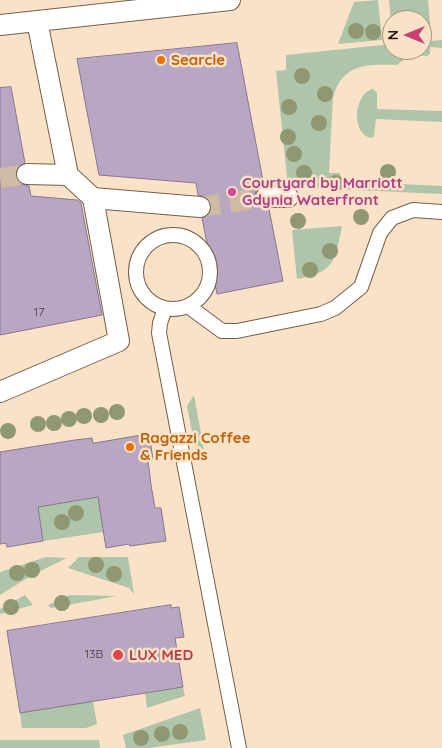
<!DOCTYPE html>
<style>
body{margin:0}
#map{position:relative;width:442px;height:748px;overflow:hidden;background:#fae2c8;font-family:Quicksand,sans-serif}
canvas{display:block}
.north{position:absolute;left:382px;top:10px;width:50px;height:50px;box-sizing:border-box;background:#fae2c8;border:1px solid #a3927e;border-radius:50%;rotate:270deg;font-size:14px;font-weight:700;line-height:20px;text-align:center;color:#21190f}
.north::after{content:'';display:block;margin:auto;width:18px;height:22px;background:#ca3e72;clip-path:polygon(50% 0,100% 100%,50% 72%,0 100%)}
</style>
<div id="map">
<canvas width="442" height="748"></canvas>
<div class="north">N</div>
</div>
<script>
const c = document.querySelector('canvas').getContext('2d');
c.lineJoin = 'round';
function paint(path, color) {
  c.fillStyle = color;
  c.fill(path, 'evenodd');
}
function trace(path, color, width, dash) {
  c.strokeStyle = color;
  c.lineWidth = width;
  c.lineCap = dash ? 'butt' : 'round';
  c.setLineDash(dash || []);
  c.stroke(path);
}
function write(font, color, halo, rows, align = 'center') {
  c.font = font + ' Quicksand,sans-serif';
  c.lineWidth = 5;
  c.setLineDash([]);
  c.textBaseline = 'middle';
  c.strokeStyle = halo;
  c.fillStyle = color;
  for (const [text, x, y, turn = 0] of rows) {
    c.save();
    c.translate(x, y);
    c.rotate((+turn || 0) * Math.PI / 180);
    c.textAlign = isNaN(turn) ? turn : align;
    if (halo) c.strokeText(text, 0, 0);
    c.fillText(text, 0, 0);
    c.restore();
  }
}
paint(new Path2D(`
 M378,0L382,40L338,44L354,2Z
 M389,0H428L431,34L422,35V20H392V35Z
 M442,40V48L430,47V54L427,56L410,55L397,65C367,64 343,63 333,97L329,173H340V181L442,186V194L288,187L276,71L286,70V55L392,44V50H422V42Z
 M373,89L377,93V109L442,111V122L376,119L374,136L372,138C352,137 352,94 373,89Z
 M342,226C335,261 335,272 297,279L292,230Z
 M194,395L204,450L194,442L187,406Z
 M105,496L104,532L43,541L39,514L31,508Z
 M46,557L67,558L34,574L0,595V572Z
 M79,557H128L134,594L129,588L68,568Z
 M25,595L33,605L0,614V609Z
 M70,595L117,596L51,608L48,605Z
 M183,687L185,696L147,708L145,693Z
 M93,701L97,724L86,728H22L20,713Z
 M200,708L206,740L149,748H126L123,735Z
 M0,740H99L100,748H0Z`), '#afc5a9');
const building = new Path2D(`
 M237,43L264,186L256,191L254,197L256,202L260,207L269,209L283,281L217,294L202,218L210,213L212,208L210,202L206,197L198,195L196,183L99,175L77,59Z
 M11,87L25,163L17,168L15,174L16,179L21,184L29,186L31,196L77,200L81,203L102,315L0,335V88Z
 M149,434L153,459L148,460L151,485L155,508H161L166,541L130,546L129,544L106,548L98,497L38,507L43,541L7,547L6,543L0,544V452L75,440L92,438L93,443Z
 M171,605V608L179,607L184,637L175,638L183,687L20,713L7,631Z`);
paint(building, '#b8a6c2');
trace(building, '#877690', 1);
trace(new Path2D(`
 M0,178L27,174
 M200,207L266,197`), '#cfbaa3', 20, [20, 10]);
const service = new Path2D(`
 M136 272a37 37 0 1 1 74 0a37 37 0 1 1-74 0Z
 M188,306L222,331H237L321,314L335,308L361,287L380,233L392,218L413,210L442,212
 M165,309L160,323L159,333L239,748`);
const pedestrian = new Path2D(`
 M0,25L230,0
 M27,174L68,175
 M266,197H288
 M93,198L200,207
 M0,392L119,341L93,198L68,175L37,21`);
trace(service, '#756049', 16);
trace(pedestrian, '#756049', 22);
trace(service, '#fff', 14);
trace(pedestrian, '#fff', 20);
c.fillStyle = '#8f9873';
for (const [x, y] of [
 [356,31],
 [373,32],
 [302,76],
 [325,94],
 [289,107],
 [319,123],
 [288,137],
 [294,154],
 [388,172],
 [304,173],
 [336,183],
 [361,217],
 [298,221],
 [330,251],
 [310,270],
 [117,412],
 [101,415],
 [84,416],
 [69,419],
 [54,423],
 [38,424],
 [8,431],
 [76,513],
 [62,522],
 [96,565],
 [32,570],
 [17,573],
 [114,574],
 [62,603],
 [11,607],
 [180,732],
 [162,734],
 [141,738]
]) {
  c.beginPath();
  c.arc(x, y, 8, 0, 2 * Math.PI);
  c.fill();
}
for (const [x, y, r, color] of [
 [161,60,5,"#e8710a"],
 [232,192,5,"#d1479c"],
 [130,447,5,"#e8710a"],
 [118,655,6,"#e0444e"]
]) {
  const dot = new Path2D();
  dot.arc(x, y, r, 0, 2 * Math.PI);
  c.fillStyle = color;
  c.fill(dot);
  trace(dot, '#fae2c8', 2);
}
write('12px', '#473c3c', null, [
 ["17",39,312],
 ["13B",94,654]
]);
write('bold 15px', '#c56008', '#fae2c8', [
 ["Searcle",171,60],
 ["Ragazzi Coffee",140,438],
 ["& Friends",140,455]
], 'left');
write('bold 15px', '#b23c85', '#fae2c8', [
 ["Courtyard by Marriott",242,183],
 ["Gdynia Waterfront",242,200]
], 'left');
write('bold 15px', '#be3a42', '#fae2c8', [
 ["LUX MED",129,655]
], 'left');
</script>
